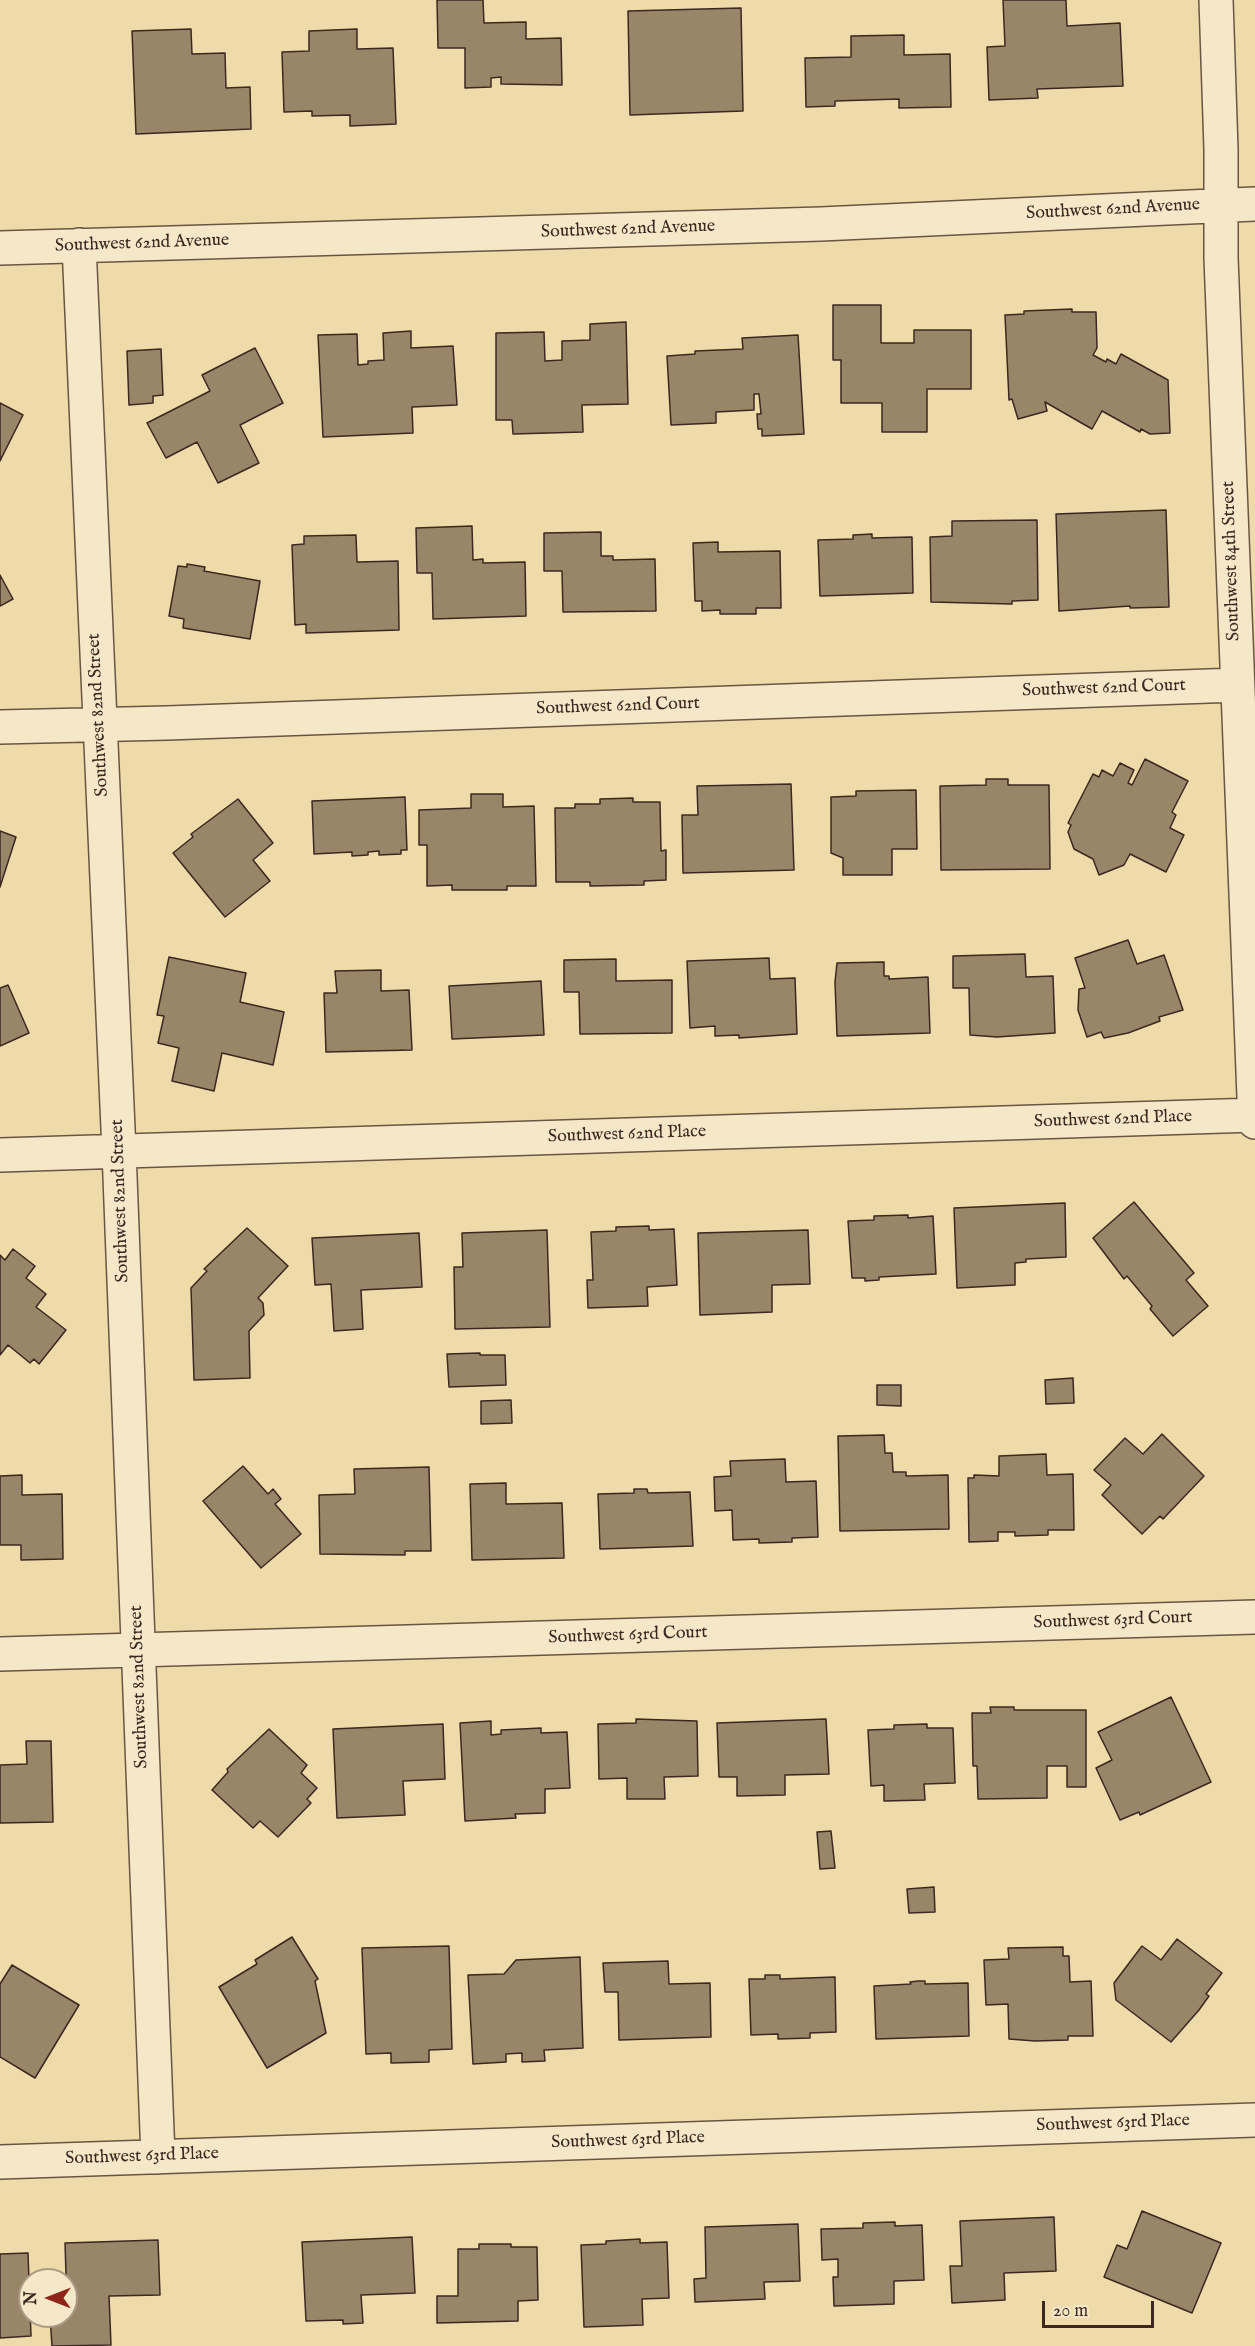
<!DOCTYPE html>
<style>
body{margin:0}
#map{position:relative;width:1255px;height:2346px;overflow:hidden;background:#efdbaa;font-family:"IM FELL English",serif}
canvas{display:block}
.north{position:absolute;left:18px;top:2268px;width:60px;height:60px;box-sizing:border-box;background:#f5e8c8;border:2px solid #ab9b85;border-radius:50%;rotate:270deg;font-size:16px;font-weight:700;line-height:24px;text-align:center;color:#3c2821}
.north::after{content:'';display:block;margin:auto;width:21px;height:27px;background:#8f2418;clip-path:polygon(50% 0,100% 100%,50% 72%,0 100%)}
.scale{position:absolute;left:1042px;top:2301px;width:112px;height:27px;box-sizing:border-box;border:3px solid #3c2821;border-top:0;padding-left:8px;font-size:18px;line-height:21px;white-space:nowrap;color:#3c2821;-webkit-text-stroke:4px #f5e8c8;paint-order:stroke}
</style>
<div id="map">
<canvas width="1255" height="2346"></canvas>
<div class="north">N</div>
<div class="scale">20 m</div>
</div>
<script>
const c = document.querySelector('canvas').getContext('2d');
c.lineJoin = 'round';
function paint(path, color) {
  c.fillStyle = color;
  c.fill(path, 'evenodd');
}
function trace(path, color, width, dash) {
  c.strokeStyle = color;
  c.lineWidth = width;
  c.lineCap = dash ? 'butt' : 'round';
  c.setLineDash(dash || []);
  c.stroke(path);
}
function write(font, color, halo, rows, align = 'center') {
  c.font = font + ' "IM FELL English",serif';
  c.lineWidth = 5;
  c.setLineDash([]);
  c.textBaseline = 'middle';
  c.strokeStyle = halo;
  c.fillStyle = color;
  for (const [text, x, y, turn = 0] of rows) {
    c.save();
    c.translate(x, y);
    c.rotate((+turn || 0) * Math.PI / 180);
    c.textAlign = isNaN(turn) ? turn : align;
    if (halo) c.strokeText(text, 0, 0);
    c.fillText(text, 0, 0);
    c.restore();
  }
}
const building = new Path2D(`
 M437,0H483L484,23L526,22V39L561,38L562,85L501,84V77L491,78V87L465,88V48H438Z
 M1003,0H1066L1067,26L1120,23L1123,86L1037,89L1038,98L989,100L987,47L1005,46Z
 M741,8L743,111L630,115L628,11Z
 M191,29L192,54L225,53L226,88L250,87L251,129L136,134L132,31Z
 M357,29V49L393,48L396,124L350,126V115L312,116V111L284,112L282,52L309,51V31Z
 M904,35V55L950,54L951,107L899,108V99L835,101V106L806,107L805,58L851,57V36Z
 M833,305H881V343H914V330H971V389H927V432H882V403H841V360H833Z
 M1072,309V312H1096L1097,348L1093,355L1106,362L1107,359L1116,364L1121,354L1168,380L1170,433L1150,434L1141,429L1140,432L1102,411L1092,429L1045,402L1047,411L1018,419L1012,399L1009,400L1005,315L1024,314V311Z
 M626,322L628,404L582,405L583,432L513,434L512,420H496V333L544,332L545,361L562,360V341L590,340V324Z
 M411,331V348L453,346L457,405L412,407L413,433L323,437L318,335L357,334L358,365L368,364V361L384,360L383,333Z
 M798,335L804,434L762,436V429H758L757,414H761L759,394H754V410L716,412V423L671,425L667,356L695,354V351L743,349L742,338Z
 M255,348L283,403L240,425L259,463L218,483L197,442L166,458L147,423L210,391L202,375Z
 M161,349L163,395L153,396V403L129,405L127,351Z
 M0,403L23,415L0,461Z
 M1166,510L1169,607L1130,608V606L1059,611L1056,514Z
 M1037,520L1038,600L1012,601V604L931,602L930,537L952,536V521Z
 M472,526L473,560L483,559V563L525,562L526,616L433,619L432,573H417L416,528Z
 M601,532V556H613V560L655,559L656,611L563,612L562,571H544V533Z
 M872,534V538L912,537L913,593L820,596L818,540L853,539V535Z
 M356,535L357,562L398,561L399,630L306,633V624L295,625L292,545L304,544V536Z
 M718,542V552L780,551L781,608H756V614H720V610L702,611V601H695L693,543Z
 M187,564L205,567L204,571L260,581L250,639L183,628L184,619L169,616L178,566L187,567Z
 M0,575L13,599L0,606Z
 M1145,759L1188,781L1172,812L1176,815L1170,828L1184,835L1166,872L1130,854L1124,865L1099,875L1093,859L1074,849L1068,832L1071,825L1068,823L1093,774L1099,777L1102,770L1113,776L1120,763L1134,770L1128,783L1132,785Z
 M986,779H1008V785H1049L1050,869L941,870L940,786L986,785Z
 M791,784L794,870L683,873L682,815H698L697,786Z
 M916,790L917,849H892V875H843V858L831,853V797L856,796V791Z
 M471,794H503V807L534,806L536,886H507V890H452V885L427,886V845H419V810L471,808Z
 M405,797L407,850H401V854L379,855V851L368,852V855L352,856V852L314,854L312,801Z
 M633,798V802H660L661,851L666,850V880L644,881V885L590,886V882H556L555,808H575V804H600V799Z
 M238,799L273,843L253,860L270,881L225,917L173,853L193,837L191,834Z
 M0,831L16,837L0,887Z
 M1128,940L1137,964L1164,955L1183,1010L1159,1017L1160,1021L1128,1033L1104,1038L1101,1032L1087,1037L1078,1010L1079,989L1085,988L1075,958Z
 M1025,954L1026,977L1053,976L1055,1033L997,1037L970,1035L969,988H953V956Z
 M169,957L246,973L240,1002L284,1012L273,1065L222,1053L214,1091L172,1081L179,1048L158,1043L164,1016L157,1015Z
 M769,958L770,979L795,978L797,1034L739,1038V1035L715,1036V1026L690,1028L687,961Z
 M616,959V981L672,980V1033L580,1034L579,992H564V960Z
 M884,962V976H889V979L928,977L930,1033L837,1036L835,982L837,963Z
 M381,970V991L409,990L412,1050L326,1052L324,993H337L335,971Z
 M541,981L544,1035L452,1039L449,986Z
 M8,985L29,1033L0,1046V988Z
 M1134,1202L1194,1273L1186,1280L1208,1306L1173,1336L1150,1309L1152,1306L1127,1276L1124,1279L1093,1238Z
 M1065,1203L1066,1257L1026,1259V1262L1015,1263V1285L957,1288L954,1208Z
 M908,1215V1218L933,1216L936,1274L879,1277V1280L865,1281V1278H852L848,1221L874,1220V1216Z
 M649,1226V1230L674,1229L677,1285L647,1287L648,1306L588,1308L587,1280H593L591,1232L616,1231V1227Z
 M247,1228L288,1266L258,1298L263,1303L264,1315L249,1331L250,1378L194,1380L191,1288L207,1271L204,1269Z
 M547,1230L550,1327L455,1329L454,1267H463L462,1233Z
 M808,1230L810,1284L772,1285V1312L700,1315L698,1233Z
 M419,1233L422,1287L361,1290L363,1329L334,1331L331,1284L315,1285L312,1238Z
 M13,1249L35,1266L26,1278L46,1294L36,1307L66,1330L39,1364L34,1359L30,1363L8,1345L0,1355V1255L5,1260Z
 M480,1353V1355H505L506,1385L449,1387L447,1354Z
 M1073,1378L1074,1403L1046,1404L1045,1380Z
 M877,1385H901V1406L877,1405Z
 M511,1400L512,1423L481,1424V1401Z
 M1162,1434L1204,1476L1163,1519L1160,1516L1142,1534L1102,1495L1111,1485L1094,1470L1125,1438L1143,1454Z
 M884,1435L885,1453H892L893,1472H906V1476L948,1475L949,1529L840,1531L838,1436Z
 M1046,1454L1047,1475L1073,1474L1074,1530H1048V1535L1015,1536V1532H998V1541L969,1542L968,1478H974V1475L999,1476V1456Z
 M785,1459L786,1482L816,1481L818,1537L792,1538V1542L759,1543V1539L733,1540L732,1510L715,1511L714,1477L731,1476L730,1461Z
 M243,1466L268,1494L273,1489L281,1499L275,1504L301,1534L261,1568L203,1501Z
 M429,1467L431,1551H405V1555L320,1554L319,1495L355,1494L354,1469Z
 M22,1475V1495L62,1494L63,1559L21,1560V1545H0V1476Z
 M506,1483V1504L562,1503L564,1558L472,1560L470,1484Z
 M634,1489H647L648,1493L690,1492L693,1546L600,1549L598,1494L634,1493Z
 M1171,1697L1211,1782L1140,1815L1139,1812L1120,1820L1096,1768L1112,1760L1098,1732Z
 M990,1707H1014V1710H1086V1787H1067V1766H1047V1798L978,1799L977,1766H973L972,1713H991Z
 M636,1719L697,1721L698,1776L664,1777L665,1799H627V1778L599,1779L598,1724L636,1723Z
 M826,1719L829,1774L785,1775V1795L737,1796V1777H719L717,1723Z
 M491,1721V1735L501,1734V1730L541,1728V1733L567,1732L570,1788L545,1789V1813L515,1814L516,1818L465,1821L460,1723Z
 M443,1724L445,1779L403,1781L405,1815L337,1818L333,1729Z
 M927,1724V1728H953L955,1783L924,1784L925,1800L884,1801V1785L871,1786L868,1730L894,1729V1725Z
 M269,1729L307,1765L301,1773L317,1788L307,1799L311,1803L278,1837L260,1821L253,1828L212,1790L228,1772L227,1769Z
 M26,1741H51L53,1822L0,1823V1765L27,1764Z
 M831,1831L835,1868L820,1869L817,1832Z
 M934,1887L935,1912L909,1913L907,1889Z
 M292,1937L318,1979L315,1981L326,2033L267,2068L219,1987L257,1964L255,1960Z
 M1177,1939L1222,1973L1206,1994L1209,1996L1199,2010L1171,2042L1116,2000L1114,1983L1142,1946L1161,1960Z
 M449,1946L452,2049L429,2050V2062L391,2063V2053L366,2054L362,1948Z
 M1063,1947V1956H1069L1070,1982L1091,1981L1093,2036H1068V2040L1035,2041L1009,2039L1008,2004L986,2005L984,1960L1009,1959L1008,1948Z
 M580,1957L583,2048L544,2050L545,2061L522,2062V2053L506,2054V2062L473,2064L468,1975L504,1974L516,1960Z
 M668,1961L669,1984L710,1983L711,2037L619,2040L618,1992H605L603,1963Z
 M12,1965L79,2005L35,2078L0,2057V1984Z
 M765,1975H780V1979L835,1977L836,2032L810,2033V2038L778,2039V2034L751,2035L749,1979H765Z
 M918,1981H925V1984L968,1983L969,2036L876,2039L874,1986L911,1984L910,1982Z
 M1142,2211L1221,2243L1192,2313L1104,2277L1117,2245L1127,2249Z
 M1054,2217L1056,2271L1004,2273L1005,2300L952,2303L950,2266H962L960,2221Z
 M895,2222V2226L922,2225L924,2280L894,2281V2304L834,2306L833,2277H838V2259L822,2260L821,2229L863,2228V2223Z
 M798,2224L800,2281L764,2282L765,2299L695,2302L694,2279L706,2278L705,2227Z
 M412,2237L415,2293L361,2295L363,2323L343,2324V2320L306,2321L302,2242Z
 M640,2239V2243L667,2242L669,2298L642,2299L643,2325L584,2327L581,2245L606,2244V2241Z
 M158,2240L160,2295L109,2296L111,2345L52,2346L50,2316H66L67,2305L65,2243Z
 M479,2244H511V2247H537L538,2300L518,2301V2321L437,2323V2296H458V2249H479Z
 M28,2253L31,2336L0,2338V2254Z`);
paint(building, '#998568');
trace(building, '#3c2821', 1.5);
const minor = new Path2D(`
 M1216,0L1221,149V258L1255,1122
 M79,245L119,1151L158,2157
 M0,248L821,224L1255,204
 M0,727L167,723L1237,685
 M0,1155L1255,1115
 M0,1654L1255,1617
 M0,2162L1255,2120`);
trace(minor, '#695543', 36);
trace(minor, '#f5e8c8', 33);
write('18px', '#3c2821', '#f5e8c8', [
 ["Southwest 62nd Avenue",1113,210,-3],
 ["Southwest 62nd Avenue",628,230,-2],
 ["Southwest 62nd Avenue",142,244,-2],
 ["Southwest 84th Street",1232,561,-92],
 ["Southwest 62nd Court",1104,689,-2],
 ["Southwest 62nd Court",618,707,-2],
 ["Southwest 82nd Street",99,715,-93],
 ["Southwest 62nd Place",1113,1120,-2],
 ["Southwest 62nd Place",627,1135,-2],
 ["Southwest 82nd Street",121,1201,-92],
 ["Southwest 63rd Court",1113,1621,-2],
 ["Southwest 63rd Court",628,1636,-2],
 ["Southwest 82nd Street",140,1687,-92],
 ["Southwest 63rd Place",1113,2124,-2],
 ["Southwest 63rd Place",628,2141,-2],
 ["Southwest 63rd Place",142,2157,-2]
]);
</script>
